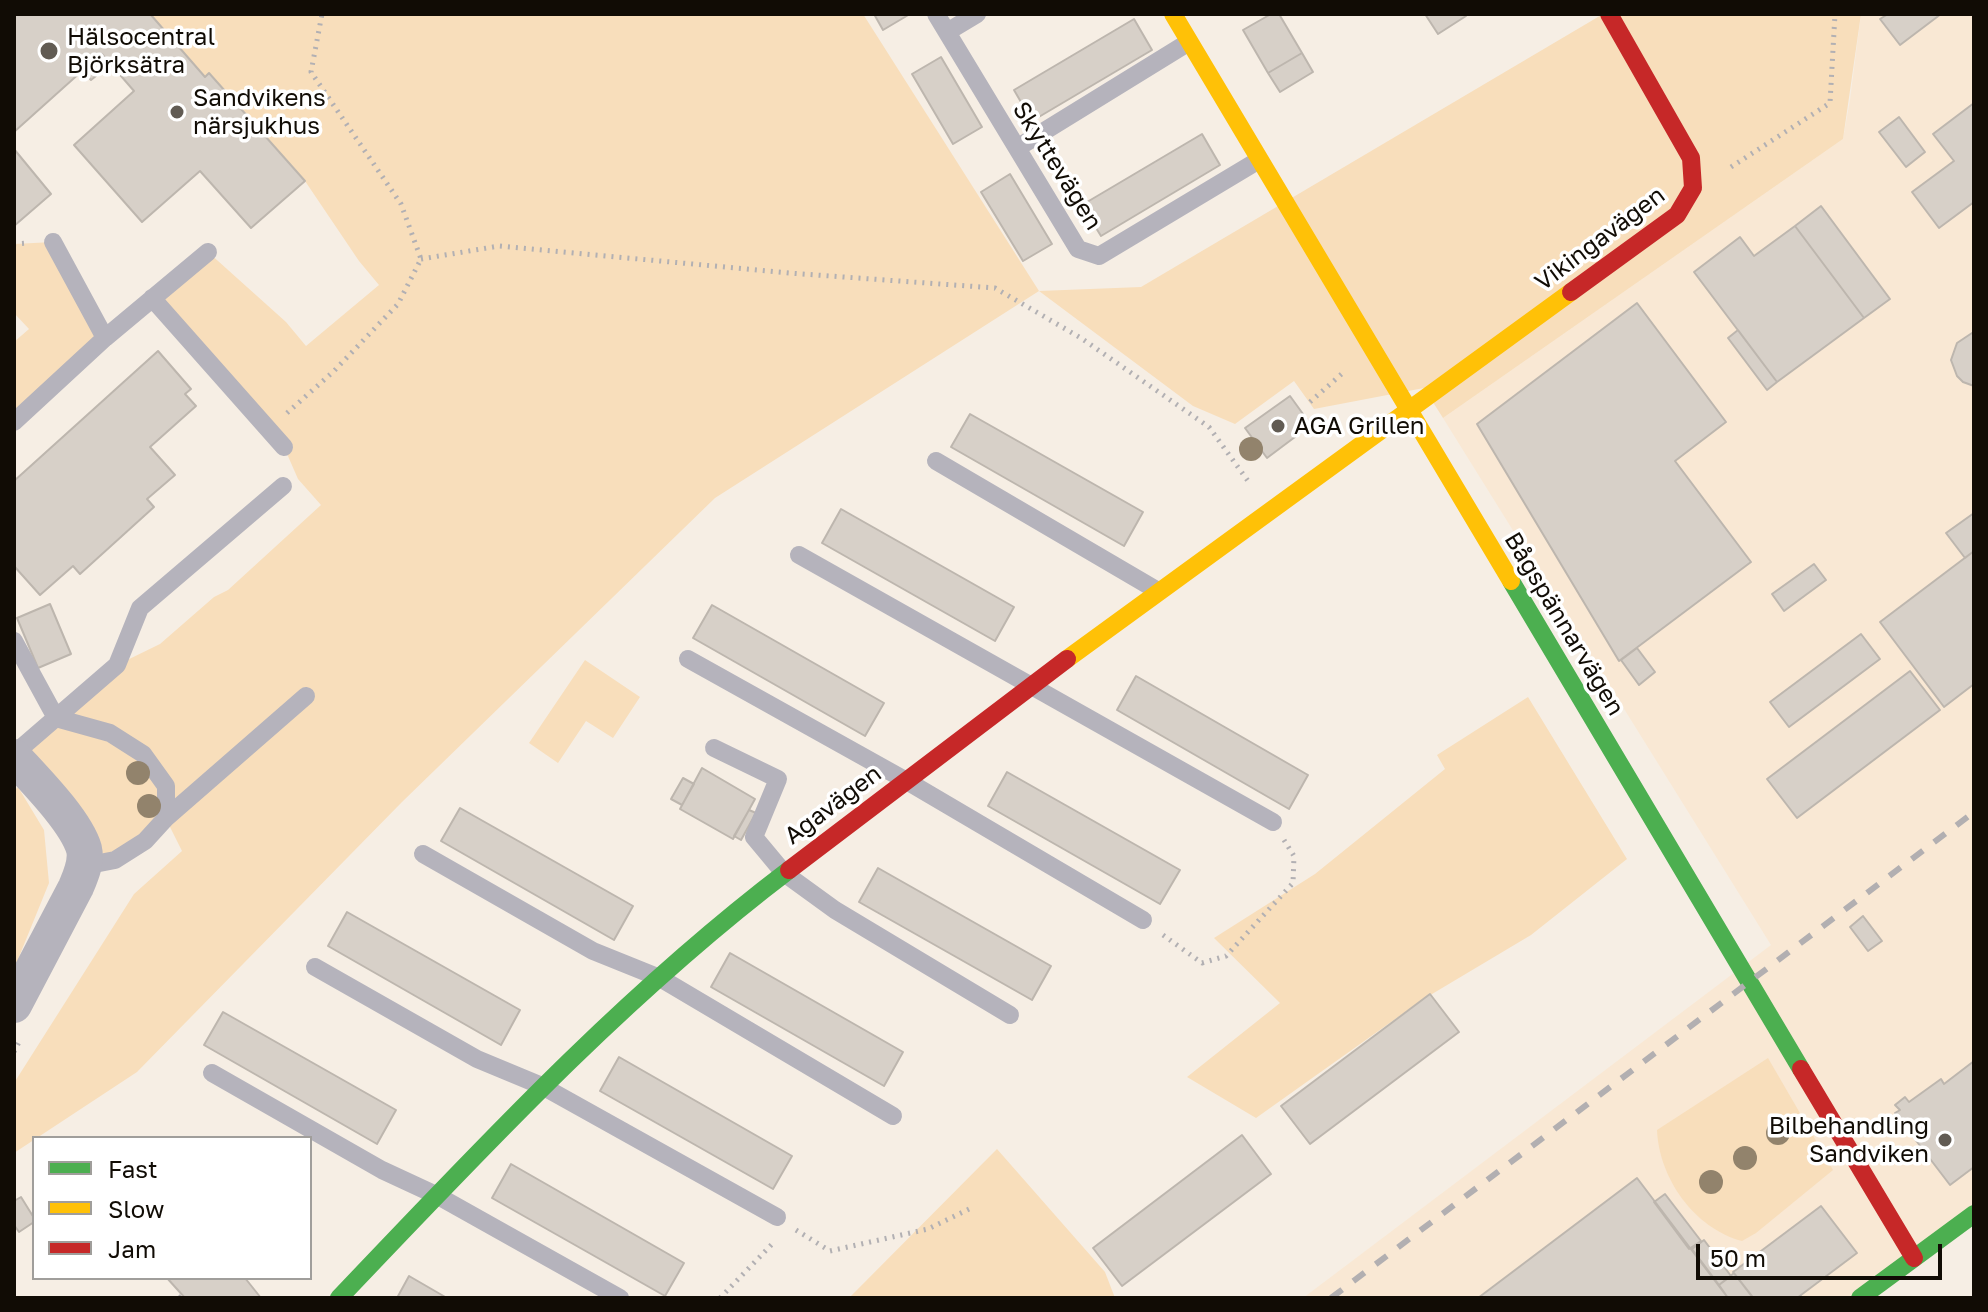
<!DOCTYPE html>
<meta charset="utf-8">
<style>
body{margin:0}
#map{position:relative;width:1988px;height:1312px;overflow:hidden;background:#f6eee4;font-family:"Golos Text",sans-serif}
canvas{display:block}
.frame{position:absolute;inset:0;border:16px solid #110c05;pointer-events:none}
.legend{position:absolute;left:32px;top:1136px;width:280px;height:144px;box-sizing:border-box;background:#fff;border:2px solid #a09e9b;margin:0;padding:10px 14px;list-style:none;font-size:24px;color:#110c05}
.legend li{display:flex;align-items:center;gap:16px;height:40px}
.legend b{width:40px;border:2px solid #a09e9b}
.scale{position:absolute;left:1696px;top:1244px;width:246px;height:36px;box-sizing:border-box;border:4px solid #110c05;border-top:0;padding-left:10px;font-size:24px;line-height:28px;white-space:nowrap;color:#110c05;-webkit-text-stroke:6px #fff;paint-order:stroke}
</style>
<div id="map">
<canvas width="1988" height="1312"></canvas>
<div class="frame"></div>
<ul class="legend">
<li><b style="height:10px;background:#4caf50"></b>Fast</li>
<li><b style="height:10px;background:#ffc107"></b>Slow</li>
<li><b style="height:10px;background:#c62828"></b>Jam</li>
</ul>
<div class="scale">50 m</div>
</div>
<script>
const c = document.querySelector('canvas').getContext('2d');
c.lineJoin = 'round';
function paint(path, color) {
  c.fillStyle = color;
  c.fill(path, 'evenodd');
}
function trace(path, color, width, dash) {
  c.strokeStyle = color;
  c.lineWidth = width;
  c.lineCap = dash ? 'butt' : 'round';
  c.setLineDash(dash || []);
  c.stroke(path);
}
function write(font, color, halo, rows, align = 'center') {
  c.font = font + ' "Golos Text",sans-serif';
  c.lineWidth = 7;
  c.setLineDash([]);
  c.textBaseline = 'middle';
  c.strokeStyle = halo;
  c.fillStyle = color;
  for (const [text, x, y, turn = 0] of rows) {
    c.save();
    c.translate(x, y);
    c.rotate((+turn || 0) * Math.PI / 180);
    c.textAlign = isNaN(turn) ? turn : align;
    if (halo) c.strokeText(text, 0, 0);
    c.fillText(text, 0, 0);
    c.restore();
  }
}
paint(new Path2D(`
 M1861,14H1974V1214L1860,1298H1303L1771,945L1443,418L1843,139L1850,100Z`), '#f9e8d4');
paint(new Path2D(`
 M152,14H863L1039,291L1141,287L1603,14H1861L1843,139L1443,418L1424,388L1314,409L1294,381L1235,424L1193,406L1039,291L715,498L402,802L137,1072L14,1153V1083L134,894L182,851L166,819L145,841L84,866L14,757L117,665L160,644L214,597L228,590L321,505L298,479L284,447L152,298L208,252L286,322L306,346L379,285L359,261L305,181L210,74L205,77L151,15Z
 M53,242L105,338L14,422V342L29,329L14,313V244Z
 M585,660L640,697L613,738L586,721L558,763L529,743Z
 M1528,697L1627,859L1531,935L1422,1000L1256,1118L1187,1077L1280,1003L1214,938L1315,874L1445,769L1437,755Z
 M18,787L44,830L49,883L14,969V791Z
 M1768,1058L1833,1170L1756,1233L1742,1241C1694,1228 1659,1178 1657,1130Z
 M997,1149L1105,1272L1115,1298H849Z`), '#f8debb');
const building = new Path2D(`
 M14,14H152L151,15L205,77L209,73L305,181L251,228L200,171L142,222L74,145L134,91L102,54L88,66L96,76L91,80L82,71L14,132Z
 M874,14H910L883,30Z
 M1271,14H1279L1302,53L1268,73L1243,30Z
 M1425,14H1465L1466,16L1438,34Z
 M1888,14H1941L1900,45L1880,19Z
 M1134,19L1152,50L1032,121L1014,90Z
 M1302,53L1313,72L1280,92L1268,73Z
 M941,57L982,127L953,144L912,74Z
 M1974,103V202L1939,228L1912,192L1954,161L1933,134Z
 M1899,117L1925,152L1906,167L1879,132Z
 M1202,134L1220,165L1101,236L1082,205Z
 M14,149L51,194L14,226Z
 M1010,174L1052,244L1023,261L981,192Z
 M1821,206L1890,299L1864,318L1795,226Z
 M1795,226L1864,318L1777,382L1694,272L1740,237L1754,256Z
 M1637,303L1726,422L1675,461L1751,562L1619,661L1477,424Z
 M1738,330L1777,382L1767,390L1728,338Z
 M1972,333H1974V386L1963,382L1957,376L1951,360L1957,343Z
 M158,351L191,389L185,394L196,406L150,447L175,475L147,499L154,507L80,574L73,566L40,595L14,566V481Z
 M1290,396L1311,425L1267,458L1245,428Z
 M970,414L1143,512L1124,546L951,447Z
 M841,509L1014,607L995,641L822,543Z
 M1974,513V551L1965,558L1946,533Z
 M1974,551V684L1944,707L1880,622Z
 M1814,564L1826,580L1784,611L1772,594Z
 M50,604L71,654L38,668L17,618Z
 M712,605L884,703L865,736L693,638Z
 M1861,634L1880,659L1789,727L1770,702Z
 M1637,648L1655,672L1639,685L1621,660Z
 M1910,671L1940,710L1797,818L1767,779Z
 M1136,676L1308,775L1289,809L1117,710Z
 M702,768L755,799L733,839L680,809Z
 M1007,772L1180,870L1160,904L988,806Z
 M683,778L694,784L682,805L671,799Z
 M460,808L633,906L614,940L441,841Z
 M749,810L756,813L741,840L734,836Z
 M878,868L1051,966L1032,1000L859,902Z
 M347,912L520,1010L501,1045L328,946Z
 M1863,916L1882,941L1868,951L1850,927Z
 M730,953L903,1052L884,1086L711,987Z
 M1430,994L1459,1032L1310,1144L1281,1106Z
 M223,1012L396,1110L377,1144L204,1045Z
 M619,1057L792,1156L773,1189L600,1091Z
 M1974,1061V1167L1950,1185L1895,1113L1900,1110L1895,1105L1905,1097L1909,1102L1941,1079L1944,1084Z
 M1242,1135L1271,1174L1122,1286L1093,1248Z
 M511,1164L684,1263L665,1296L492,1198Z
 M1637,1178L1728,1298H1478Z
 M1665,1194L1701,1241L1689,1249L1654,1202Z
 M21,1197L34,1218V1222L19,1232L14,1225V1201Z
 M1821,1206L1857,1253L1797,1298H1753L1733,1272Z
 M1704,1240L1731,1276L1719,1285L1692,1249Z
 M1734,1273L1752,1296L1749,1298H1728L1719,1285Z
 M409,1276L447,1298H397Z
 M167,1278H245L261,1298H185Z`);
paint(building, '#d7d0c8');
trace(building, '#bdb6ae', 2);
trace(new Path2D(`
 M1731,167L1830,103L1835,14
 M14,244L28,243
 M421,259L499,246L789,273L995,288L1081,338L1209,427L1248,481
 M1310,402L1345,371
 M287,413L334,371L398,304L421,259L401,204L311,72L322,14
 M1163,935L1202,963L1226,956L1293,883L1294,856L1284,840
 M14,1052L21,1038
 M796,1230L830,1251L928,1229L969,1209
 M178,1296L180,1298
 M1799,1296L1800,1298
 M720,1298L775,1241`), '#b2b0b3', 5, [2, 6]);
trace(new Path2D(`
 M936,14L1078,249L1099,256L1259,160
 M947,32L977,14
 M1017,148L1189,42
 M53,242L105,338
 M152,298L284,447
 M14,422L105,338L208,252
 M936,461L1158,591
 M799,555L1273,822
 M14,641L56,718L110,733L143,754L166,786V818L145,841L115,860L84,866
 M688,659L905,780L1143,920
 M714,748L778,779L754,837L784,873L835,910L1010,1015
 M14,754L117,665L140,608L283,486
 M166,818L306,696
 M423,854L593,951L660,978L893,1116
 M315,967L477,1059L542,1086L777,1217
 M212,1073L382,1170L438,1196L620,1298`), '#b5b3bc', 18);
trace(new Path2D(`
 M14,757C34,779 76,821 84,849C87,862 81,875 76,887L14,1005`), '#b5b3bc', 36);
trace(new Path2D(`
 M1511,581L1801,1069
 M339,1298C482,1148 623,996 789,870
 M1860,1298L1974,1214`), '#4caf50', 18);
trace(new Path2D(`
 M1173,14L1511,581
 M1067,659L1571,292`), '#ffc107', 18);
trace(new Path2D(`
 M1571,292L1677,215L1693,188L1691,158L1609,14
 M789,870L1067,659
 M1801,1069L1914,1258`), '#c62828', 18);
trace(new Path2D(`
 M1331,1298L1974,812`), '#b2afb1', 6, [14, 14]);
c.fillStyle = '#92836c';
for (const [x, y] of [
 [1251,449],
 [138,773],
 [149,806],
 [1778,1133],
 [1745,1158],
 [1711,1182]
]) {
  c.beginPath();
  c.arc(x, y, 12, 0, 2 * Math.PI);
  c.fill();
}
for (const [x, y, r, color] of [
 [49,51,10,"#615b53"],
 [177,112,8,"#615b53"],
 [1278,426,8,"#615b53"],
 [1945,1140,8,"#615b53"]
]) {
  const dot = new Path2D();
  dot.arc(x, y, r, 0, 2 * Math.PI);
  c.fillStyle = color;
  c.fill(dot);
  trace(dot, '#fff', 3);
}
write('24px', '#110c05', '#fff', [
 ["Hälsocentral",67,37],
 ["Björksätra",67,65],
 ["Sandvikens",193,98],
 ["närsjukhus",193,126],
 ["AGA Grillen",1294,426],
 ["Bilbehandling",1929,1126,"right"],
 ["Sandviken",1929,1154,"right"]
], 'left');
write('24px', '#110c05', '#fff', [
 ["Skyttevägen",1057,166,58],
 ["Vikingavägen",1600,239,-37],
 ["Bågspännarvägen",1564,624,59],
 ["Agavägen",833,805,-37]
]);
</script>
